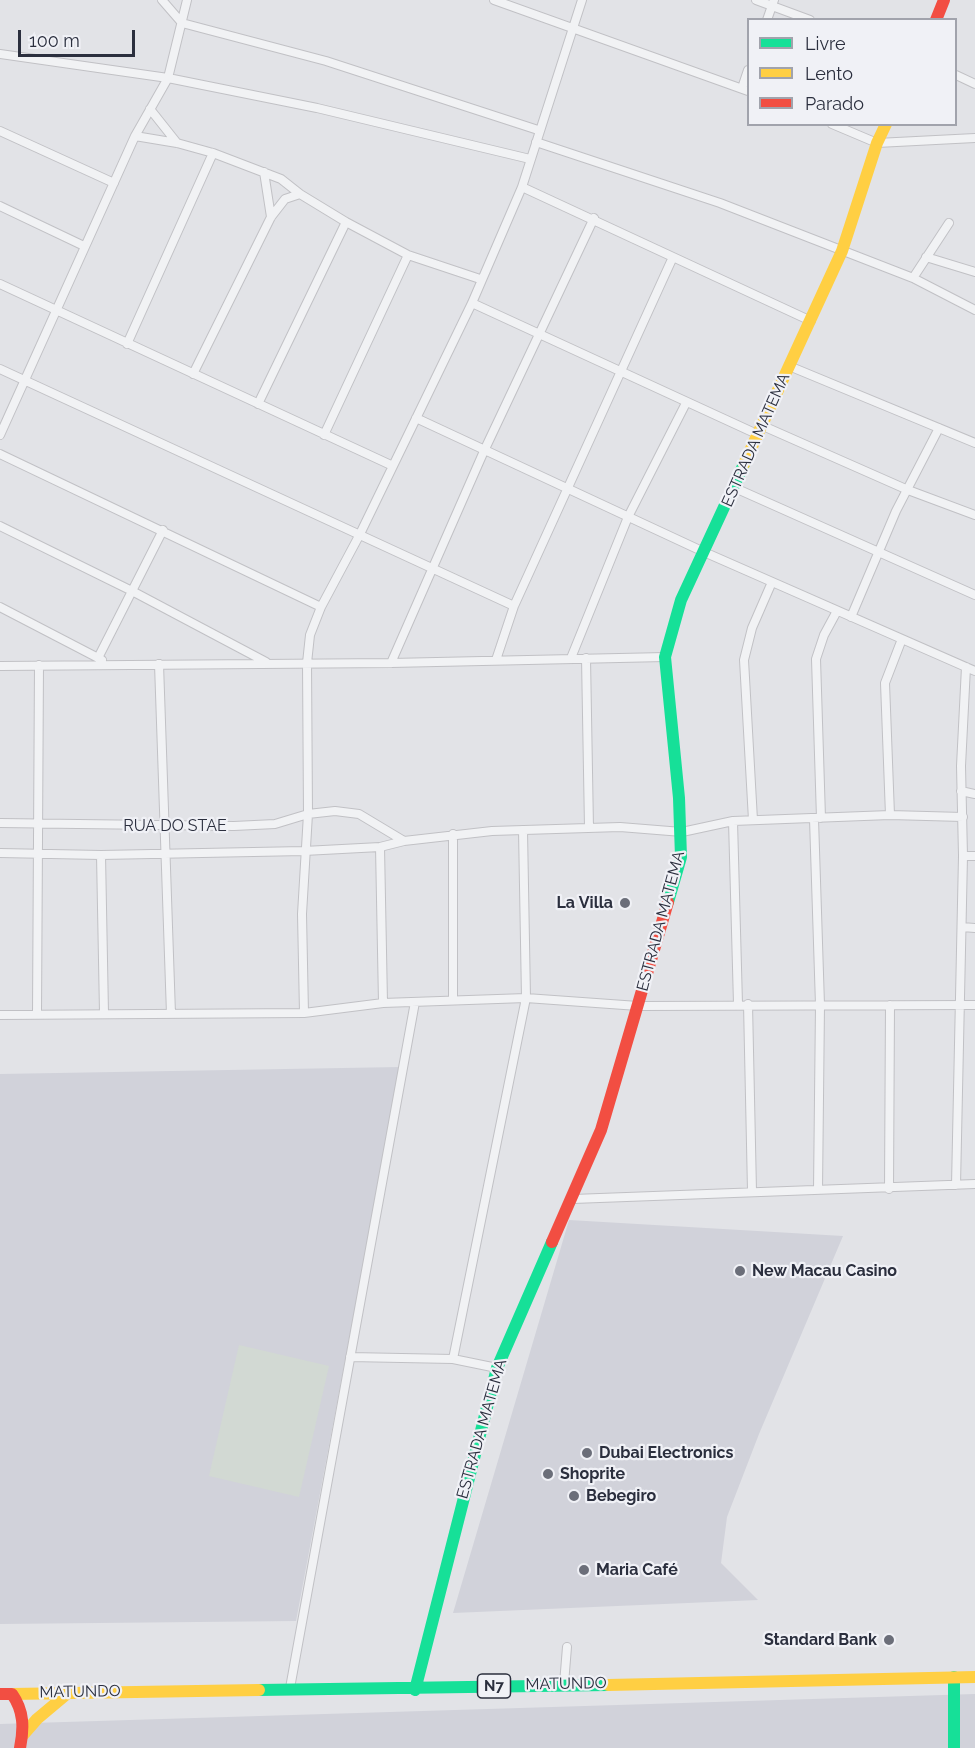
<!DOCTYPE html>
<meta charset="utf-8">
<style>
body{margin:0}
#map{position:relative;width:975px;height:1748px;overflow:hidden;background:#e2e3e7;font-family:Raleway,sans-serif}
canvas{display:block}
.legend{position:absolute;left:747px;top:18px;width:210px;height:108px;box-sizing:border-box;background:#f0f1f6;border:2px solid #a1a3ac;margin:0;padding:8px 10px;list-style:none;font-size:18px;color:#2b2f3e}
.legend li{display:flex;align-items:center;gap:12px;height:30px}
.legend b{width:30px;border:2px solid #a1a3ac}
.scale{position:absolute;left:18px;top:30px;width:117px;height:27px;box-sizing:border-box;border:3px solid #2b2f3e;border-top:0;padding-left:8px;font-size:18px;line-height:21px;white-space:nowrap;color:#2b2f3e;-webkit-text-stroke:4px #f0f1f6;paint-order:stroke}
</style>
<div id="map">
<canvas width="975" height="1748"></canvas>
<ul class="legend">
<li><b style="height:8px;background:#16e098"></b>Livre</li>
<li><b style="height:8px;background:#ffcf43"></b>Lento</li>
<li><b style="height:8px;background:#f24e42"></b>Parado</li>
</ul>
<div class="scale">100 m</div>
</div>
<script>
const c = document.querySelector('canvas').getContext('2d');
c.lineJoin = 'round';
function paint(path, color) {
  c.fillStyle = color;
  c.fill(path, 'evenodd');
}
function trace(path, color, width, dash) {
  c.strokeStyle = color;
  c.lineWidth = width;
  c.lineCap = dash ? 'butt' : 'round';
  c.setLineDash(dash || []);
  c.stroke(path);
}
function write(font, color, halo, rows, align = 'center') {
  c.font = font + ' Raleway,sans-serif';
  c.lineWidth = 4.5;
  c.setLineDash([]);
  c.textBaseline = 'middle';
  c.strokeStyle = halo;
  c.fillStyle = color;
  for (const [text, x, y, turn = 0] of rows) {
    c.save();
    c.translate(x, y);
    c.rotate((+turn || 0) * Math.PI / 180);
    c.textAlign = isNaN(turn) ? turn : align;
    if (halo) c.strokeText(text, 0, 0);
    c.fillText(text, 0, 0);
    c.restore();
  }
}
paint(new Path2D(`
 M400,1067L296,1621L0,1624V1074Z
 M569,1220L843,1236L759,1434L727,1517L721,1563L758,1600L453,1613Z
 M975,1694V1748H0V1724Z`), '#d1d2da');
paint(new Path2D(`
 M239,1345L329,1366L299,1497L209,1476Z`), '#d2d9d3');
const street = new Path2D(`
 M162,0L182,23L326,61L538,130
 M494,0L748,91
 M756,0L810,20
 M767,20L774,0
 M0,54L168,78L317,108L530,159
 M956,75L975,84
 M742,88L748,70
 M150,109L177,143
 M832,124L877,143L975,138
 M0,131L114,183
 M135,136L177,143L213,153L281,179L300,194L346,222L408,255L480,279
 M536,142L720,203L913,278L975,310
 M264,172L271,217
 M522,187L811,321
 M0,206L84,246
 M926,257L975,272
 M913,278L949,223
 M0,284L393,466
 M472,303L759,435
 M127,344L213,153
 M789,366L975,443
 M0,369L514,606
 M193,374L271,217L285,199L300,194
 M258,404L346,222
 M416,418L704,552L975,671
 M763,426L908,490L975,515
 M0,435L135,136L168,78L187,0
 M324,435L408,255
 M0,454L321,607
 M735,488L975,595
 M0,526L132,591L266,662
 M0,607L102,660
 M851,617L896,511L939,428
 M98,658L163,530
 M571,658L628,517L686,403
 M586,658L589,828
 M496,660L514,606L673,257
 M391,663L484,451L594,218
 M159,664L171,1014
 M0,666L391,663L665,657
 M961,791L975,794
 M890,815L885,683L902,639
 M821,818L816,659L824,635L837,611
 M814,819L820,1005L818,1190
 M753,820L744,660L752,628L772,582
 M733,821L738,1004
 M0,823L234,826L275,824L308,814L335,811L359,814L404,841
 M453,834V1000
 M380,847L383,1003
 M0,853L101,855L304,851L380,847L404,841L492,831L620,827L682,832L733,821L890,815L963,817
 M101,855L104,1013
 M963,856H975
 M962,927L975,928
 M748,1004L752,1191
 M37,1013L39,665
 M304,1013L302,914L308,814L307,663L310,635L321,607L360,534L472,303L522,187L582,0
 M0,1015L304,1013L383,1003L526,998L638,1006L975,1005
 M956,1185L963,856L961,766L966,667
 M889,1189L890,1005
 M573,1199L975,1184
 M350,1357L453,1359
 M497,1368L453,1359L526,998L523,830
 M564,1684L567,1647
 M290,1688L415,1002`);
trace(street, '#c1c1c5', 10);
trace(street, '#f1f2f4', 8);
trace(new Path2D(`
 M668,902L681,857L679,798L665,657L681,600L744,464
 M954,1677V1748
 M259,1690L608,1685
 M415,1690L497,1368L552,1242`), '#16e098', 12);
trace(new Path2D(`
 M744,464L842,251L877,143L886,124
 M608,1685L975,1677
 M12,1694L259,1690
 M23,1735L37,1719L68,1693`), '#ffcf43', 12);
trace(new Path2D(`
 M936,20L944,0
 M552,1242L601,1130L668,902
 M0,1694H12C24,1711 24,1728 20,1748`), '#f24e42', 12);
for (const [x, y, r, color] of [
 [625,903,6,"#6b6e79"],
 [740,1271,6,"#6b6e79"],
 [587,1453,6,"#6b6e79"],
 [548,1474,6,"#6b6e79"],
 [574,1496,6,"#6b6e79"],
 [584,1570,6,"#6b6e79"],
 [889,1640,6,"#6b6e79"]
]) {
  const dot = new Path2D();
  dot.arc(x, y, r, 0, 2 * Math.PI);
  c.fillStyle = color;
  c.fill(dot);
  trace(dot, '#f0f1f6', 2);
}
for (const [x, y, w] of [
 [494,1686,33]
]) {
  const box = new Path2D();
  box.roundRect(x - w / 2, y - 12, w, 24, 4.5);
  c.fillStyle = '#f0f1f6';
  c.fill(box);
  trace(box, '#2b2f3e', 1.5);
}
write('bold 15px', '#2b2f3e', null, [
 ["N7",494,1686]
]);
write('16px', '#2b2f3e', '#f0f1f6', [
 ["ESTRADA MATEMA",756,440,-66],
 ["RUA DO STAE",175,826],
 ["ESTRADA MATEMA",661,921,-75],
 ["ESTRADA MATEMA",482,1429,-74],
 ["MATUNDO",566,1684,-1],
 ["MATUNDO",80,1692,-1]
]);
write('bold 16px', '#2b2f3e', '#f0f1f6', [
 ["La Villa",613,903,"right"],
 ["New Macau Casino",752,1271],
 ["Dubai Electronics",599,1453],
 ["Shoprite",560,1474],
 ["Bebegiro",586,1496],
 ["Maria Café",596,1570],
 ["Standard Bank",877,1640,"right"]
], 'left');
</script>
